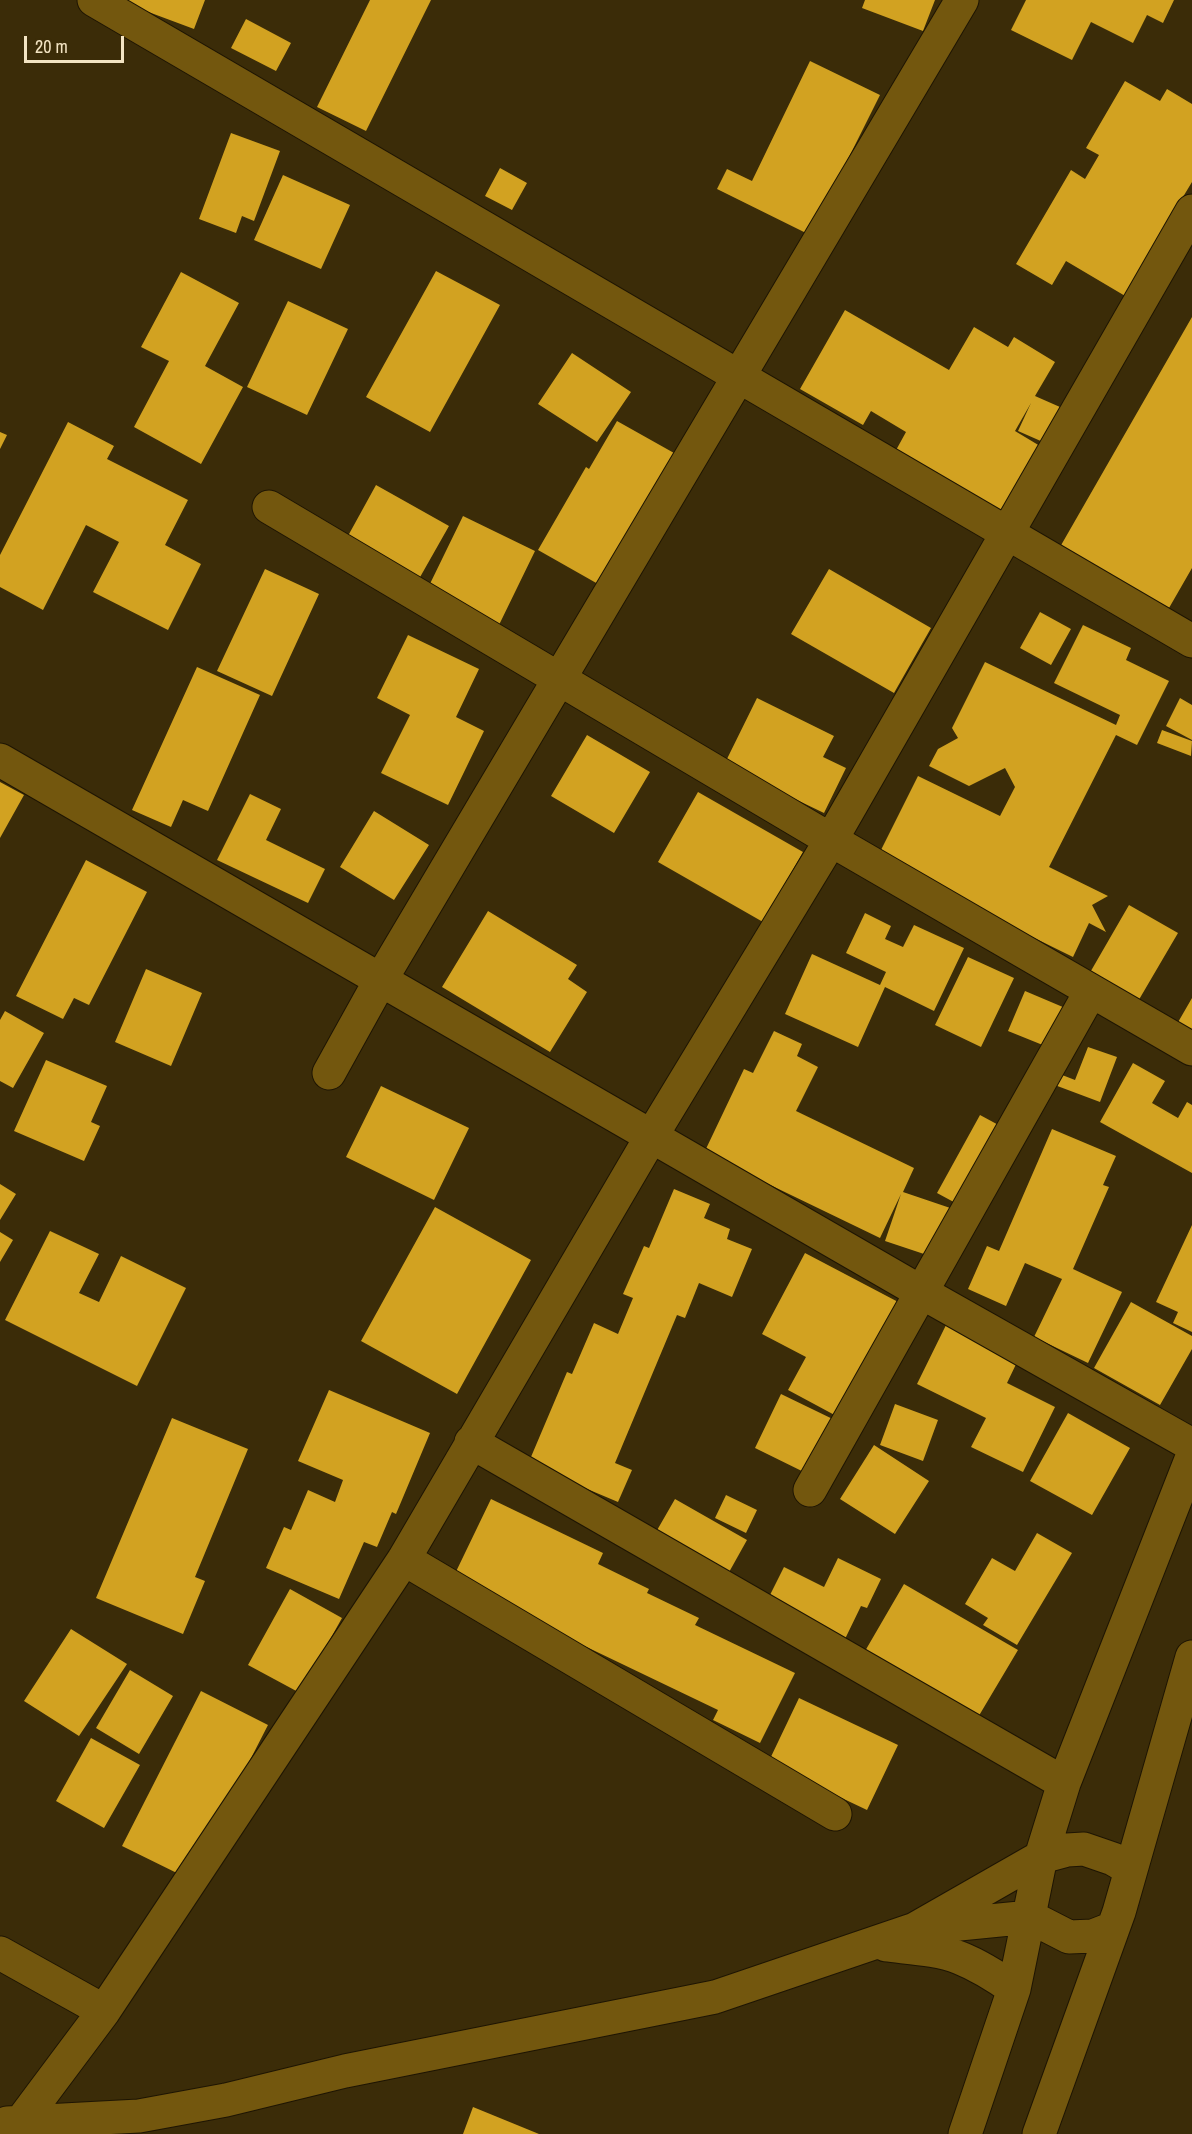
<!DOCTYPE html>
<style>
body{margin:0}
#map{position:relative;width:1192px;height:2134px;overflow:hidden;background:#3b2c08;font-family:"Archivo Narrow",sans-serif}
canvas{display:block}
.scale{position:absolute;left:24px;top:36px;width:100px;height:27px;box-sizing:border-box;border:3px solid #f3e4c3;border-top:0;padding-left:8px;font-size:18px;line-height:21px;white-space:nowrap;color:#f3e4c3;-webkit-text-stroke:4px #3b2c08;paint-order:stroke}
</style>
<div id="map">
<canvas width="1192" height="2134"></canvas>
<div class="scale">20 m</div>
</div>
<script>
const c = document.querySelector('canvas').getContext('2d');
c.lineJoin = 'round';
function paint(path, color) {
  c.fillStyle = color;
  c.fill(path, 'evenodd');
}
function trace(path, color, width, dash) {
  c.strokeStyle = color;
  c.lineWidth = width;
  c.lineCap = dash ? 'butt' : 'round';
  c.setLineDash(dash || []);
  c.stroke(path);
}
paint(new Path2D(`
 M128,0H205L194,29L127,4Z
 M370,0H431L366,131L317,107Z
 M865,0H935L923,31L862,8Z
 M1026,0H1174L1163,23L1147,15L1133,43L1091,22L1072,60L1011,30Z
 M246,19L291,43L276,71L231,48Z
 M810,61L880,95L810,235L717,189L727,169L752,181Z
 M1125,81L1160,101L1167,89L1192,104V182L1160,235L1137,303L1066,261L1052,285L1016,264L1071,170L1085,179L1099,155L1086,148Z
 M231,133L280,151L254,221L242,216L236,233L199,219Z
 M500,168L527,183L512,210L485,196Z
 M283,175L350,205L321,269L254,240Z
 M436,271L500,305L430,432L366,397Z
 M181,272L239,303L205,366L243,387L201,464L134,427L169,361L141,347Z
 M288,301L348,329L307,415L247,387Z
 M845,310L949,370L974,327L1008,347L1014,337L1055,362L1035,396L1060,407L1043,442L1018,431L1031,403L1015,431L1045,449L1006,516L895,452L906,432L871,411L863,425L800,389Z
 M1192,317V568L1169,608L1060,547Z
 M572,353L631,392L597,442L538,404Z
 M617,421L674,453L598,584L538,550L586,467L589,469Z
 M68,422L114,446L107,459L188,500L165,545L201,564L168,630L93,592L119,542L86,525L43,610L0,587V555Z
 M0,432L7,435L0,449Z
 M376,485L449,526L415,586L343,545Z
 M463,516L535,551L498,627L426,592Z
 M265,569L319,594L272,696L217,671Z
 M829,569L931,628L894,693L791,634Z
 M1040,612L1071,629L1051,665L1020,648Z
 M1083,625L1131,648L1126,660L1169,681L1137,745L1116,735L1049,867L1108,896L1092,905L1106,932L1089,923L1073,957L876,860L918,776L1000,816L1015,787L1005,768L969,786L929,766L938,749L958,738L952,728L985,662L1116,725L1120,715L1054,683Z
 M408,635L479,669L456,717L484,731L448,805L381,773L410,715L377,698Z
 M197,667L260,695L208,811L183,800L171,827L132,810Z
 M757,698L834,736L823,757L846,768L824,813L724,765Z
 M1180,698L1192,705V740L1166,726Z
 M1162,730L1192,741L1191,756L1157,743Z
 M587,735L650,772L614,833L551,796Z
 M0,782L24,795L0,838Z
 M698,792L803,852L763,922L658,862Z
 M250,794L281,809L266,840L325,869L308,903L217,860Z
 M374,811L429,845L394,900L340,867Z
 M86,860L147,892L89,1005L74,998L63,1019L16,996Z
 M1129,905L1178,933L1137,1003L1088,976Z
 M488,911L577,965L568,979L587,992L550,1052L442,987Z
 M865,913L891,926L885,939L903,947L914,925L964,948L934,1011L885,987L858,1047L785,1014L812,954L880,985L886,972L846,953Z
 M968,957L1014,978L981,1047L935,1025Z
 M146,969L202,993L171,1066L115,1042Z
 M1025,991L1077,1013L1060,1052L1008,1031Z
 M1192,998V1032L1177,1024Z
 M5,1011L44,1033L13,1088L0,1081V1020Z
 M774,1031L802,1044L797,1056L818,1067L796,1111L914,1168L903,1192L965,1213L936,1258L885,1241L901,1194L880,1238L704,1153L744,1069L753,1073Z
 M1088,1047L1117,1057L1100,1102L1052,1084L1057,1073L1075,1080Z
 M46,1060L107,1086L91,1122L100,1126L84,1161L14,1131Z
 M1133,1063L1165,1081L1152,1103L1178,1118L1187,1102L1192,1105V1173L1100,1122Z
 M381,1086L469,1128L434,1200L346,1157Z
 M980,1115L1017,1135L974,1213L937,1193Z
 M1052,1129L1116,1156L1103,1185L1109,1187L1073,1269L1122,1292L1088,1363L1034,1337L1062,1279L1025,1263L1006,1306L968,1289L987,1246L999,1251Z
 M0,1184L16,1194L0,1220Z
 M674,1189L710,1204L704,1218L730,1229L727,1239L752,1249L732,1297L699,1283L685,1318L677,1315L615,1463L632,1470L618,1502L528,1464L567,1372L572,1374L594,1323L618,1334L633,1298L623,1294L644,1246L649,1248Z
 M435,1207L531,1260L457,1394L361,1341Z
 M1192,1225V1332L1173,1323L1178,1312L1156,1302Z
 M50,1231L99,1254L79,1293L99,1302L121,1256L186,1288L137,1386L5,1320Z
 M0,1232L13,1240L0,1262Z
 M805,1253L921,1314L842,1419L788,1390L806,1357L762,1334Z
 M1131,1302L1192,1336V1349L1160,1405L1094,1368Z
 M947,1323L1019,1358L1007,1383L1055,1407L1023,1472L971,1447L986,1418L917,1384Z
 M329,1390L430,1433L396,1514L392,1512L377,1547L364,1542L339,1599L266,1568L284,1527L291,1530L308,1490L335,1502L343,1480L298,1461Z
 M781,1394L843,1424L816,1478L755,1448Z
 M895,1404L938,1420L923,1461L880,1445Z
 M1068,1413L1130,1448L1092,1515L1030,1481Z
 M172,1418L248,1449L195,1577L205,1581L183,1634L96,1598Z
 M874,1445L929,1481L895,1534L840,1499Z
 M726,1495L757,1510L746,1533L715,1518Z
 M491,1499L603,1553L598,1564L649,1589L647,1593L699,1618L695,1625L795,1673L760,1743L713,1720L718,1710L451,1582Z
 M675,1499L747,1540L728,1574L656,1532Z
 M1037,1533L1072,1553L1017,1645L983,1625L988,1618L965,1604L992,1558L1015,1571Z
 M838,1558L881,1579L867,1608L861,1606L845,1639L767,1601L784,1567L824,1587Z
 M904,1584L1018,1650L974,1724L861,1658Z
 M290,1589L342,1618L300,1693L248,1665Z
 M71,1629L127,1664L79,1736L24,1701Z
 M130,1670L173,1696L139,1754L96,1728Z
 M201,1691L268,1725L189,1879L122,1846Z
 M799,1698L898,1745L867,1810L768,1763Z
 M91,1738L140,1765L104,1828L56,1801Z
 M473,2107L539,2134H463Z`), '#d2a221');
const minor = new Path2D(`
 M94,0L1192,641
 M269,507L831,840L1192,1049
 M0,760L921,1292L1192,1445
 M329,1073L380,981L962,0
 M471,1442L1064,1783
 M810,1490L1091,991
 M404,1559L835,1814
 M929,1927L1030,1917L1069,1937L1093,1936L1111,1929
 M886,1945C910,1948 938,1949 960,1958C980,1966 997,1977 1014,1989
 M0,1953L104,2011
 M7,2123L139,2116L226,2100L345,2071L715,1997L915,1929L1041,1857L1067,1850L1084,1849L1113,1859L1130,1869
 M15,2134L21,2122L104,2011L404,1559L651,1137L831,840L1192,211
 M965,2134L1014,1989L1041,1857L1064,1783L1192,1457
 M1039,2134L1119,1912L1192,1657`);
trace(minor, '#1e1503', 35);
trace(minor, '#73570e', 33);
</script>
